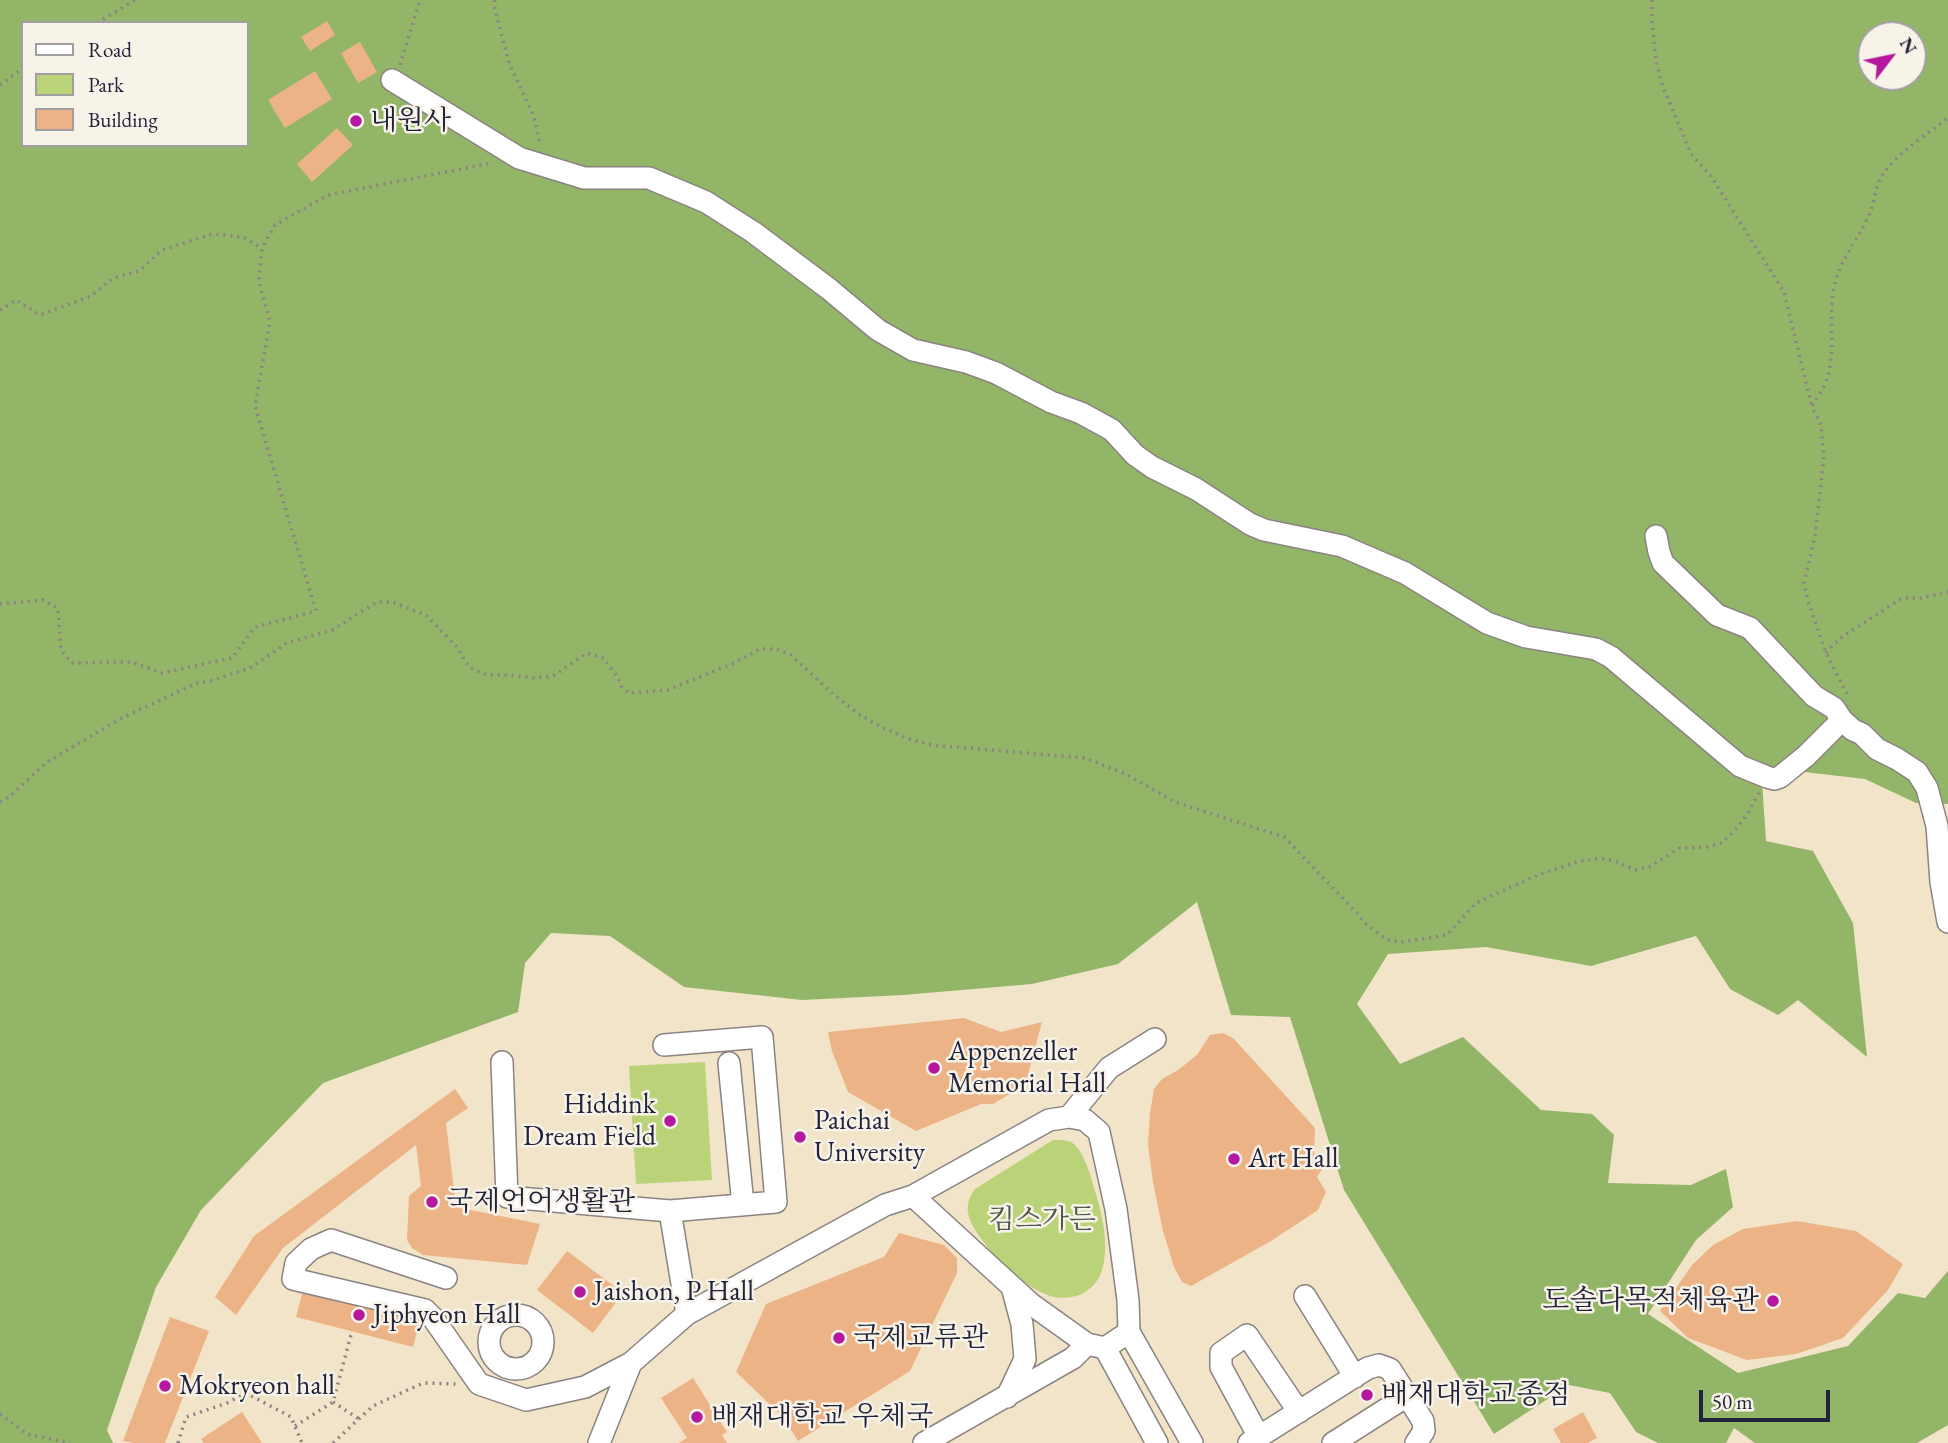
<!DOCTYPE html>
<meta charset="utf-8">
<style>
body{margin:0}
#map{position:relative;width:1948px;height:1443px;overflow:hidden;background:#f1e4c9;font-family:"EB Garamond",serif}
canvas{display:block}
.legend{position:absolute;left:21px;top:21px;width:228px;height:126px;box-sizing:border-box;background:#f7f3e8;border:2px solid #a29fa3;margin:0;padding:9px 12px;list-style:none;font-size:21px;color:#22223b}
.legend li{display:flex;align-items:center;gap:14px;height:35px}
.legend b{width:35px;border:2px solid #a29fa3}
.north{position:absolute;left:1857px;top:21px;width:70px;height:70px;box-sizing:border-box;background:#f7f3e8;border:2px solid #a29fa3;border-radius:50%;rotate:58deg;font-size:19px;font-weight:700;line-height:28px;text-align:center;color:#22223b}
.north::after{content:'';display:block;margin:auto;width:24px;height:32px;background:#b5179e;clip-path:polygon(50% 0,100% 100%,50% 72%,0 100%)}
.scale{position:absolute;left:1699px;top:1390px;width:131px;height:32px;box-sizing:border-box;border:4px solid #22223b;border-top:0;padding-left:9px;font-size:21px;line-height:24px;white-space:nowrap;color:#22223b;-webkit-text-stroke:5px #f7f3e8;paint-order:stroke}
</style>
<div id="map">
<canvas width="1948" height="1443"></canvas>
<ul class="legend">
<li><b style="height:9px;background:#fff"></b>Road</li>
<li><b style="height:19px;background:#bad378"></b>Park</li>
<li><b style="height:19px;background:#ecb386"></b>Building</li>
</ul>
<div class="north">N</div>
<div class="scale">50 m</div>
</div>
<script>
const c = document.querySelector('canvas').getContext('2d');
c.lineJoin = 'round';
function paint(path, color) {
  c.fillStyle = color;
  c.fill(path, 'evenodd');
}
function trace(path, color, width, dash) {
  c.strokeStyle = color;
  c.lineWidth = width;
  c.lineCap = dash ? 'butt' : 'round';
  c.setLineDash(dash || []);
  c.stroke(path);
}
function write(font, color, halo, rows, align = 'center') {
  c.font = font + ' "EB Garamond","Noto Serif KR",serif';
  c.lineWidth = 5;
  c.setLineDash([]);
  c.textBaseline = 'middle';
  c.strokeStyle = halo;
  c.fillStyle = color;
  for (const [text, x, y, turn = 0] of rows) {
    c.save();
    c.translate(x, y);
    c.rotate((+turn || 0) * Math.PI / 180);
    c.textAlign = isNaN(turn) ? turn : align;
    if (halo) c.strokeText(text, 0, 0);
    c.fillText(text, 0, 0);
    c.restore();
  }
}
paint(new Path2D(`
 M705,1062L712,1180L636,1184L629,1066Z
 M1053,1140C1060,1140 1068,1139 1074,1144C1085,1155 1090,1174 1094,1188C1104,1218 1119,1280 1079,1295C1067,1299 1055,1299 1043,1293C1021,1283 1000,1266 986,1245C972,1226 959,1210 975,1189Z`), '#bad378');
paint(new Path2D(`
 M0,0H1948V804L1916,803L1865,779L1761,767L1766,841L1813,851L1853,923L1867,1057L1798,1000L1778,1015L1730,989L1696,936L1591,966L1486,947L1388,954L1357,1004L1400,1064L1463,1037L1541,1110L1592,1114L1614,1135L1608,1183L1691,1185L1726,1169L1733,1207L1696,1240L1648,1314L1738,1373L1848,1346L1898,1293L1925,1298L1948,1271V1425L1917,1443H1755L1734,1428L1726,1443H1658L1636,1432L1610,1393L1569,1385L1494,1434L1344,1190L1290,1017L1231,1015L1197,902L1118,964L1032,984L903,995L802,1000L684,987L610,936L551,933L525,963L518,1012L323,1083L201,1210L156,1287L107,1430L113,1443H0ZM23,23H247V145H23ZM1871,35H1913V77H1871Z`), '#93b568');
paint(new Path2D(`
 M327,21L335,35L310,51L301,37Z
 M360,42L377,72L358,83L341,53Z
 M315,71L332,99L285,128L268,100Z
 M337,128L353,145L312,182L297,164Z
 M964,1018L1001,1032L1042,1022L1025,1085L993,1104H981L916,1131L848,1092L832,1051L828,1032Z
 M1223,1033L1233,1038L1315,1128L1314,1153L1324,1166L1317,1177L1326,1192L1318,1210L1271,1241L1191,1286L1182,1282L1174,1267L1163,1231L1153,1182L1148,1145L1150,1113L1154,1089L1162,1079L1178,1070L1197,1055L1210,1035Z
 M455,1089L468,1108L446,1123L456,1207L540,1224L527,1265L423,1255L412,1248L407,1240L409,1196L421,1186L416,1145L283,1248L236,1315L215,1297L254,1236Z
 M1797,1221L1856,1231L1903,1264L1888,1290L1843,1338L1796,1354L1747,1360L1688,1338L1660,1311L1692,1265L1713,1245L1743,1229Z
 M899,1233L944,1245L957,1258V1273L910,1371L798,1441L783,1417L736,1372L766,1304L884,1257Z
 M567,1251L623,1293L593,1333L537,1290Z
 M305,1283L422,1313L413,1347L296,1317Z
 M170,1317L209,1331L165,1443H133L123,1441Z
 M693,1378L727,1432L722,1435L727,1443H679L687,1438L661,1398Z
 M242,1412L262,1443H204L201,1439Z
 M1583,1412L1597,1438L1588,1443H1561L1553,1429Z`), '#ecb386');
const minor = new Path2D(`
 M392,80L519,158L584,178H649L706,202L753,232L829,289L878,330L913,350L966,362L996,373L1051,402L1081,413L1112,430L1135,455L1152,467L1196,489L1250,524L1264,530L1342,546L1405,573L1487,623L1526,637L1596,649L1611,657L1740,766L1767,777L1774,779L1780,777L1806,756L1842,720
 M1656,536L1659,552L1663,563L1717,615L1750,628L1814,696L1834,708L1842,720L1853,730L1862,734L1877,749L1897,759L1917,772L1927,788L1937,826L1941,882L1948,922
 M502,1062L507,1197L670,1211L776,1202L762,1037L664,1045
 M729,1063L743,1205
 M1069,1117L1109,1068L1155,1039
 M913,1196L1031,1304L1087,1344L1105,1348L1129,1332
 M670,1211L687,1314
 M446,1278L331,1240L311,1249L296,1263L293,1279L425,1310L433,1318L479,1384L526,1400L585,1387L631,1363
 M1305,1296L1355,1377
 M489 1342a27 27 0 1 1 54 0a27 27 0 1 1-54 0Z
 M1105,1348L1157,1443
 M1007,1397L1025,1359L1022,1324L1012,1287
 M1259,1437L1221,1367V1353L1247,1335L1299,1412
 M599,1443L631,1363L687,1314L885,1205L913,1196L1049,1120L1069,1117L1085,1120L1099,1132L1116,1209L1128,1300L1129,1332L1192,1443
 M924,1443L1073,1358L1087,1344
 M1249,1443L1368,1368L1379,1365L1390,1369L1423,1421L1424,1431L1416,1443
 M1333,1443L1407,1396`);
trace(minor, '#8a8382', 24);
trace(new Path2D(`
 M495,0L494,6L509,63L534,117L540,144
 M1652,0V21L1656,61L1663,87L1691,154L1711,176L1784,292L1812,407
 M97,23L135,0
 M400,65L420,0
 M0,85L23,68
 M0,310L16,300L40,315L91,296L113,278L139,271L162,250L212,234L243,237L262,248
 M0,604L43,600L58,608L61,650L72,663L132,662L162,673L232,658L255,627L316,611L255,406L270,322L259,282L262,248L275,225L328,195L492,163
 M1826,653L1839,639L1902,598H1921L1948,592
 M1847,694L1826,653L1808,601L1804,583L1815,536L1824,457L1821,425L1812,407C1817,398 1824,388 1827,379C1836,351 1829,321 1833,293C1837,261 1860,239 1871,210C1875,198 1877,180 1886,170C1902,150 1927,134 1948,118
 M0,802L9,797L47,762L120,719L194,684L210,681L250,668L287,643L332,630L377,602H392L426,615L456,646L470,668L487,675H509L536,678L553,676L587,653L603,658L617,676L622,688L629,693L668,690L734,663L760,649H776L791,655L833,694L857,713L881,727L909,739L932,745L1085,758L1126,774L1175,802L1284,837L1357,913L1366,924L1387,940L1401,942L1447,935L1476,903L1538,875L1576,862L1600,858L1615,861L1635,870L1649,867L1680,848L1707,847L1721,843L1734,832L1748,813L1759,793
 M333,1402L359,1419
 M0,1414L27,1434L70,1443
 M295,1426L333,1402L352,1331
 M178,1443L186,1417L227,1403L246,1393L291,1417L302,1443
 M333,1443L373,1406L423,1383L456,1384`), '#8a8382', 3.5, [2, 5]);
trace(minor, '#fff', 21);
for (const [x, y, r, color] of [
 [356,121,7,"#b5179e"],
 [934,1068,7,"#b5179e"],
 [670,1121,7,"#b5179e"],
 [800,1137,7,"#b5179e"],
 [1234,1159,7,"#b5179e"],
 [432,1202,7,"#b5179e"],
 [580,1292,7,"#b5179e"],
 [1773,1301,7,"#b5179e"],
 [359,1315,7,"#b5179e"],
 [839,1338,7,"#b5179e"],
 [165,1386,7,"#b5179e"],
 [1367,1395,7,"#b5179e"],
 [697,1417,7,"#b5179e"]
]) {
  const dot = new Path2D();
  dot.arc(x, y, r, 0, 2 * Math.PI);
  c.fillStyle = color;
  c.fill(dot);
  trace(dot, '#f7f3e8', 2.5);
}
write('28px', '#22223b', '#f7f3e8', [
 ["내원사",370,121],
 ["Appenzeller",948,1052],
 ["Memorial Hall",948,1084],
 ["Hiddink",656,1105,"right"],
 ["Dream Field",656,1137,"right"],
 ["Paichai",814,1121],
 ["University",814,1153],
 ["Art Hall",1248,1159],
 ["국제언어생활관",446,1202],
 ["Jaishon, P Hall",594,1292],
 ["도솔다목적체육관",1759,1301,"right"],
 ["Jiphyeon Hall",373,1315],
 ["국제교류관",853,1338],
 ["Mokryeon hall",179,1386],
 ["배재대학교종점",1381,1395],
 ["배재대학교 우체국",711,1417]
], 'left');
write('28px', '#50574d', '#f7f3e8', [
 ["킴스가든",1042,1220]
]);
</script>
